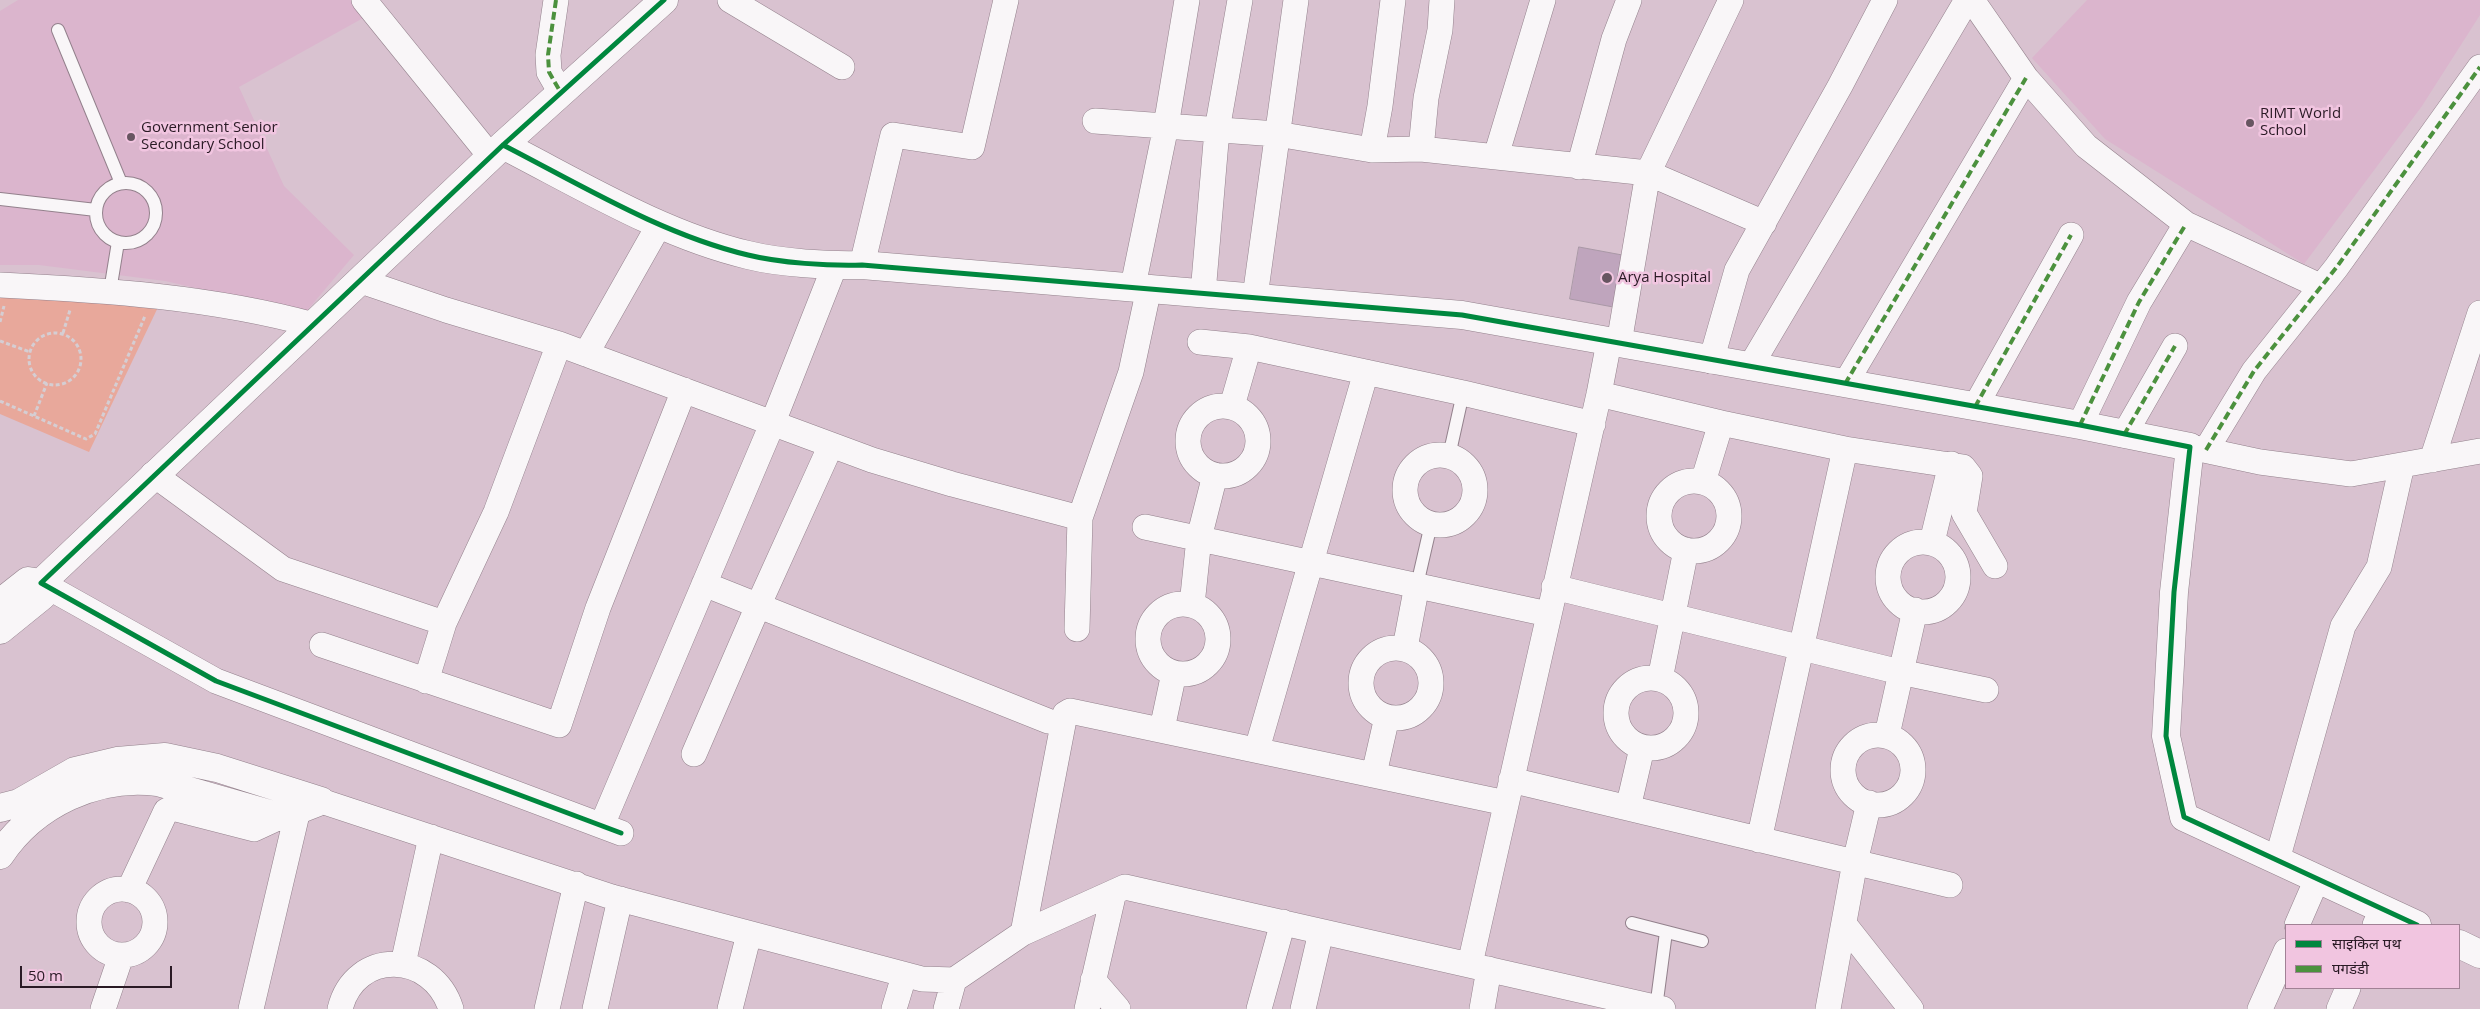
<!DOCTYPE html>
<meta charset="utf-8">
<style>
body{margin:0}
#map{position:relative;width:2480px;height:1009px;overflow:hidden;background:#d9c2d0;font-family:"Open Sans","Noto Sans Devanagari",sans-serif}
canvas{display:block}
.legend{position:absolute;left:2285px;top:924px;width:175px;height:65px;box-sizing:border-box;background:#f1c5e0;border:1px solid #a18195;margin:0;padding:6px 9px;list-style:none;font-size:15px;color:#2a1a25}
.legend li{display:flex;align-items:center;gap:10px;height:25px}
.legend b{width:25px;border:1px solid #a18195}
.scale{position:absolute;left:20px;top:966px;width:152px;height:22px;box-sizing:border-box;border:2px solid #2a1a25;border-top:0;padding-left:6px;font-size:15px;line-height:18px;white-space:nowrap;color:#2a1a25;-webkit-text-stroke:4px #f1c5e0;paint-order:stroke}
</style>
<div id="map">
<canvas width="2480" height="1009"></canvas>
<ul class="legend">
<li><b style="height:6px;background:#00873e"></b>साइकिल पथ</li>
<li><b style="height:6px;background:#4c913e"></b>पगडंडी</li>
</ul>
<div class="scale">50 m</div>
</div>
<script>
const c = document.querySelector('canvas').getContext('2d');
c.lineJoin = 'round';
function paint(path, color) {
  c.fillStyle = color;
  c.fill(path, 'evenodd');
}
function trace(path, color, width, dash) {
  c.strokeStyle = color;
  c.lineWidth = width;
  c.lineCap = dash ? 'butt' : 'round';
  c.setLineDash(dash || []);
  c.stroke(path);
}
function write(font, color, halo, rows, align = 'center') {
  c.font = font + ' "Open Sans",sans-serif';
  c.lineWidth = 5;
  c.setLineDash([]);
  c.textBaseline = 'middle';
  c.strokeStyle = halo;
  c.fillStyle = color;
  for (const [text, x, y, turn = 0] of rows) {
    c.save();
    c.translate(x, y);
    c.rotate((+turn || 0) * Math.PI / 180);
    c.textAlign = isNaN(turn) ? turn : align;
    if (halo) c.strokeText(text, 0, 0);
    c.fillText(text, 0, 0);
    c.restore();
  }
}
paint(new Path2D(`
 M18,0H351L365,17L239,87L284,186L354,255L305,313L165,281L39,265H0V11Z
 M2087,0H2480V15L2422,106L2304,264L2105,139L2032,58Z`), '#dbb5cd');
paint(new Path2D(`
 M3,289L160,303L89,452L0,414V299Z`), '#e8a89b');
const building = new Path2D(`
 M1579,247L1633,257L1624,309L1570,299Z`);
paint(building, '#bfa5bd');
trace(building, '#a998a6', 1);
const lane = new Path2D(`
 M58,30L121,183
 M96 213a30 30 0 1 1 60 0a30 30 0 1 1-60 0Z
 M0,199L96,210
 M110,291L118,242
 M1449,456L1463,393
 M1417,585L1431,524
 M1632,923L1702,941
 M1656,1008L1666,932`);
const street = new Path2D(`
 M364,0L491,157
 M556,0L548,55L549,72L561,93
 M730,0L842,67
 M1972,0L2026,78L2086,146L2186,224L2320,286
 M1095,121L1277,134L1372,150L1421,149L1648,173L1764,223
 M1421,149L1426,98L1440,30L1442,0
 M1372,150L1380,106L1393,0
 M1496,156L1543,0
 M1579,167L1614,39L1629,0
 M862,265L893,135L972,147L1006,0
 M361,281L446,310L559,344L872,460L952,484L1080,518L1131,372L1149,288
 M0,285C105,290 212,297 314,325
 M1133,286L1166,126L1187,0
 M1203,293L1217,130L1240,0
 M1255,297L1296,0
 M1200,342L1249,347L1463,393L1593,424
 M1619,343L1648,173L1731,0
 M586,354L659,225
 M1711,361L1737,270L1840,86L1885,0
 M1750,367L1967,0
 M1845,384L2026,78
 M1599,394L1721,423L1845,449L1963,467L1970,476L1964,513L1995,566
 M1232,406L1249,347
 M1188 441a35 35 0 1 1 70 0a35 35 0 1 1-70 0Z
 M1975,407L2071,235
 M2080,425L2139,302L2186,224
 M2124,435L2175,346
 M2190,447L2260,462L2351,474L2480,451
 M2206,450L2254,371L2336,268L2480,67
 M1405 490a35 35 0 1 1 70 0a35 35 0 1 1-70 0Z
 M2432,460L2480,313
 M153,474L283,569L444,623
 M1659 516a35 35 0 1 1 70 0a35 35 0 1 1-70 0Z
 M1703,482L1721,423
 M1145,527L1548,614
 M1932,542L1951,464
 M1888 577a35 35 0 1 1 70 0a35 35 0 1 1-70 0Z
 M41,583L216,681L621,833
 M704,584L1048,721
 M1554,587L1900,672L1986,690
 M1148 639a35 35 0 1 1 70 0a35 35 0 1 1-70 0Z
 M1192,605L1199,538L1215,475
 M1077,629L1080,518
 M322,645L559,725L598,608L684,390
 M1405,648L1417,585
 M1361 683a35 35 0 1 1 70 0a35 35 0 1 1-70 0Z
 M1616 713a35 35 0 1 1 70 0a35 35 0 1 1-70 0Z
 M1660,679L1686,550
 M426,681L444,623L496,512L559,344
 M1162,729L1174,673
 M1887,735L1915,610
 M1843 770a35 35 0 1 1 70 0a35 35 0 1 1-70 0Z
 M1257,749L1366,372
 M694,754L758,606L831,445
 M1374,774L1387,717
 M1511,780L1950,885
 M321,801L612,897L922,979L954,980L1023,933L1125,887L1663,1009
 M1628,808L1642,748
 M602,825L773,422L835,265
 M1759,840L1845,449
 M2277,860L2343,626L2379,567L2402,465
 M89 922a33 33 0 1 1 66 0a33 33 0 1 1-66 0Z
 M129,890L166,811L172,808L254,829L280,817
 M1844,924L1911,1009
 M2297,925L2317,879
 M2375,925L2382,909
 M1023,933L1065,714L1070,711L1506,803
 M403,964L431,837
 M1470,964L1599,394L1609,342
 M1093,980L1118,1009
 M103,1009L121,956
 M251,1009L298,810
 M340,1009C355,948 433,951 451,1009
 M547,1009L576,884
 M595,1009L620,899
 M730,1009L749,934
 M894,1009L904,976
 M946,1009L954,980
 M1087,1009L1114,892
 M1259,1009L1283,922
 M1303,1009L1321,932
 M1482,1009L1489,969
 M1828,1009L1855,862L1869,803
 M2260,1009L2286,951
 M2339,1009L2348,988`);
const secondary = new Path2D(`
 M503,145C581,185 663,235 748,255C780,263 829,266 862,265L1462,315L2080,425L2190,447L2174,592L2166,736L2184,817L2417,925
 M0,603L28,581L41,583L503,145L664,0
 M0,630L42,596L41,583
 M0,808L19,803L75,771L117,761L165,757L217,768L321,801
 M0,855C34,804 97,774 158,782L280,817L321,801
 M2459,944L2480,954`);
trace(lane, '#93818c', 14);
trace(street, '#93818c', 26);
trace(secondary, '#93818c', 29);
trace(new Path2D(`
 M0,322L4,306
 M63,333L70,310
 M29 359a26 26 0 1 1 52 0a26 26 0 1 1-52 0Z
 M0,341L30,352
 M0,401L86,439L95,434L145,316
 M34,416L47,383`), '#d5ced3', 3, [4, 2.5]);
trace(lane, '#f9f6f8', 12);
trace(street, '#f9f6f8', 25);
trace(secondary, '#f9f6f8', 28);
trace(new Path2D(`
 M556,0L548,55L549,72L561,93
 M1845,384L2026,78
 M1975,407L2071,235
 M2080,425L2139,302L2186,224
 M2124,435L2175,346
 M2206,450L2254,371L2336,268L2480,67`), '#4c913e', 4, [8, 4]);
trace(new Path2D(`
 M503,145C581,185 663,235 748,255C780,263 829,266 862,265L1462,315L2080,425L2190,447L2174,592L2166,736L2184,817L2417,925
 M621,833L216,681L41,583L503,145L664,0`), '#00873e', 5);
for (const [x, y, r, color] of [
 [2250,123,5,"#675561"],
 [131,137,5,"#675561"],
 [1607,278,6,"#675561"]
]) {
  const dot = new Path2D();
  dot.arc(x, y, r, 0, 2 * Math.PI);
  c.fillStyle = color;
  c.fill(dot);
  trace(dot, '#f1c5e0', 2);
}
write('15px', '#2a1a25', '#f1c5e0', [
 ["RIMT World",2260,114],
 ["School",2260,131],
 ["Government Senior",141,128],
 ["Secondary School",141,145],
 ["Arya Hospital",1618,278]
], 'left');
</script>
